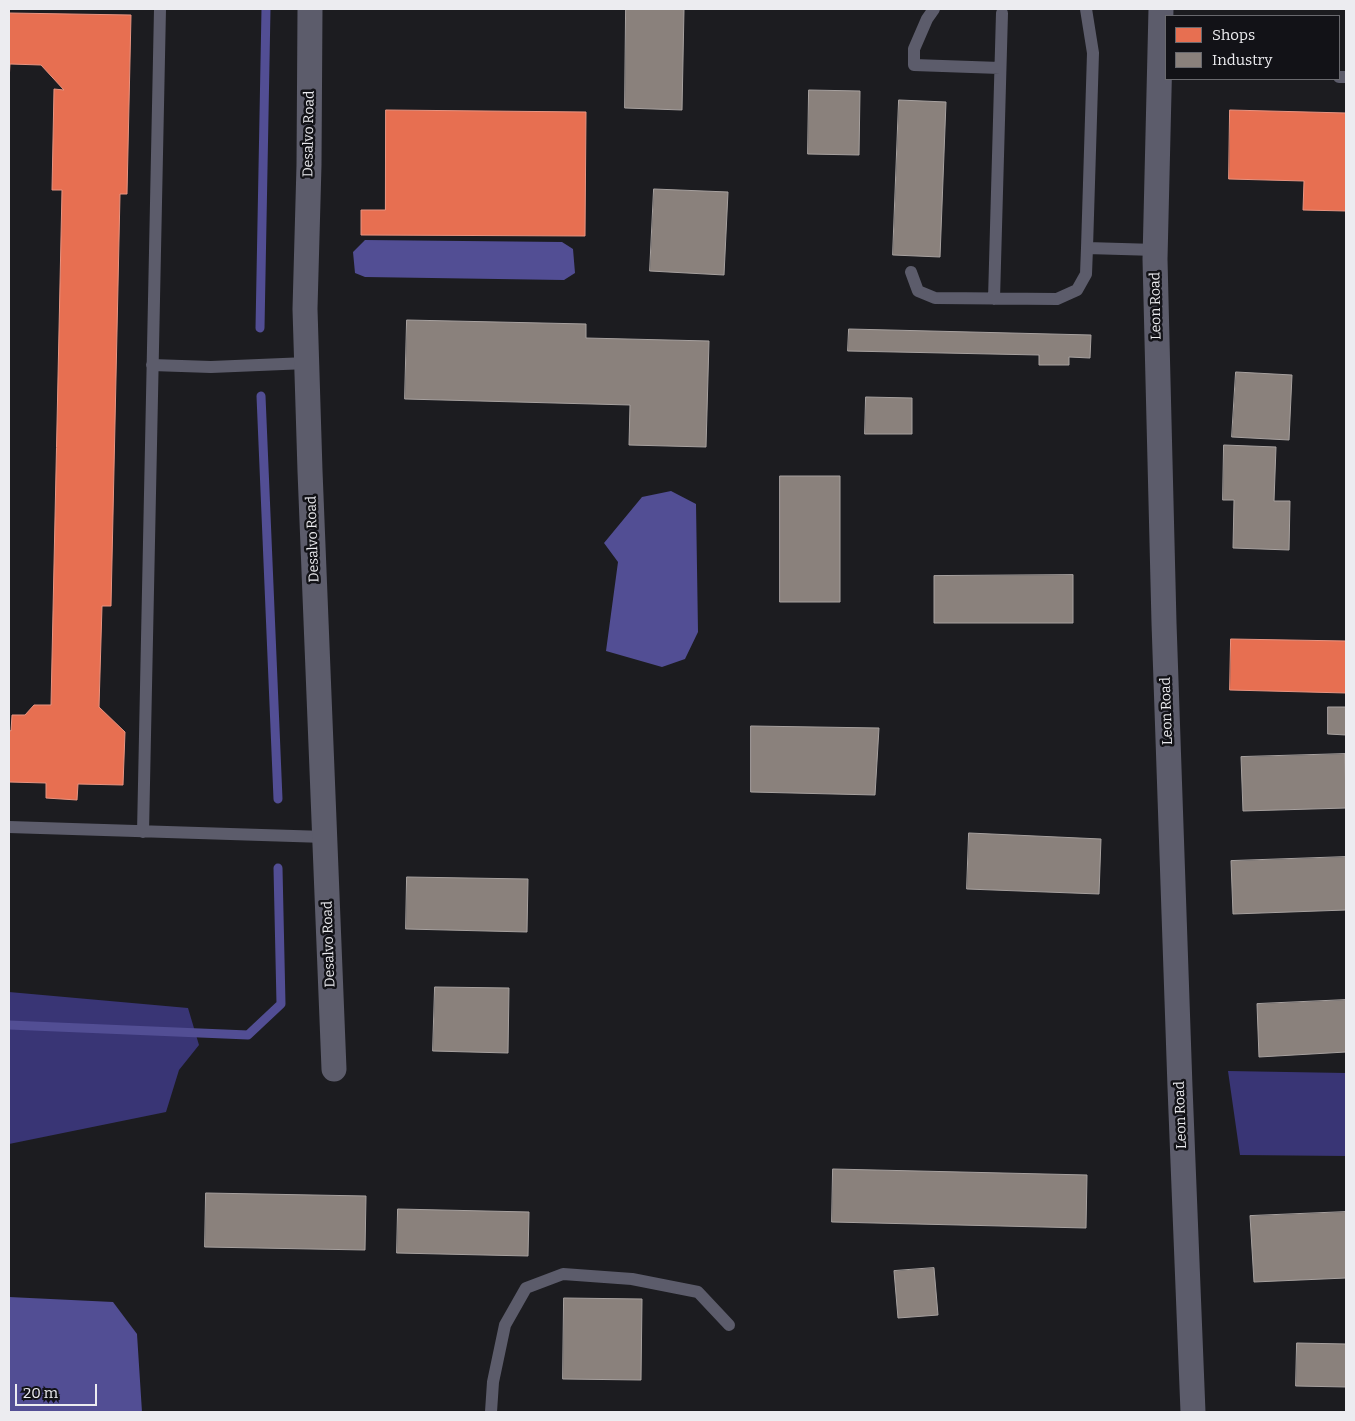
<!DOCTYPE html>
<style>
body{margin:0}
#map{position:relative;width:1355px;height:1421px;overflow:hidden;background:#1c1c20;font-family:Bitter,serif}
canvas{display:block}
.frame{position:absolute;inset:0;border:10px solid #ececf0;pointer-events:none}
.legend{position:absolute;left:1165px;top:15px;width:175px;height:65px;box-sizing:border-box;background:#121217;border:1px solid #69696e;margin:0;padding:6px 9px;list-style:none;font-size:15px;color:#ececf0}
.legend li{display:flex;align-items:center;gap:10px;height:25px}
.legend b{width:25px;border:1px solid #69696e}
.scale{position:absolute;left:15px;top:1384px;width:82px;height:22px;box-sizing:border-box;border:2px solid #ececf0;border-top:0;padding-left:6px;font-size:15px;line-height:18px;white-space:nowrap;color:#ececf0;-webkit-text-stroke:4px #121217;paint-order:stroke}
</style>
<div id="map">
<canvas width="1355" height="1421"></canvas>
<div class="frame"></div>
<ul class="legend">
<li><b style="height:14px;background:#e76f51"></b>Shops</li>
<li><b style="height:14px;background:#8a817c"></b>Industry</li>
</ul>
<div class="scale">20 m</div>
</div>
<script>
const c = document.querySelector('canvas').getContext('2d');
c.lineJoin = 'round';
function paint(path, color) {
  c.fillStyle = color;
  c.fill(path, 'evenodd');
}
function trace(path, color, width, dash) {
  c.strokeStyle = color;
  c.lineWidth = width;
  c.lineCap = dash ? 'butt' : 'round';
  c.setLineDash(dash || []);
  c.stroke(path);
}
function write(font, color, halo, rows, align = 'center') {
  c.font = font + ' Bitter,serif';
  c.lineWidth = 5;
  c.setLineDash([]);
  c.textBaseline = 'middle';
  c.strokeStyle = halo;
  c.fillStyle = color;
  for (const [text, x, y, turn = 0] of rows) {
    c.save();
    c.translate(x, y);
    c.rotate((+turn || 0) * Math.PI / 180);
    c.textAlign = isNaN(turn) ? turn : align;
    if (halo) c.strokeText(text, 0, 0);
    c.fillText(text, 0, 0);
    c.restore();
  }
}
paint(new Path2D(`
 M9,992L188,1008L199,1045L179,1070L166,1112L9,1144Z
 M1228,1071L1346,1073V1156L1240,1155Z`), '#393575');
paint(new Path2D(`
 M365,240L562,242L573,249L575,273L564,280L365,277L355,273L353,252Z
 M671,491L696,504L698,632L685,659L662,667L606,651L618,562L604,543L642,497Z
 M9,1297L113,1302L137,1334L142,1412H9Z`), '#524e94');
const shops = new Path2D(`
 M9,13L131,15L127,194H120L111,606H102L99,707L125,732L123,785L78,784L77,800L46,798V783L9,782V730L11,731L12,715H25L34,705H51L62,190H52L54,89L64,90L41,65L10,64L9,81Z
 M386,110L586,112L585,236L361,235V210H385Z
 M1230,110L1346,113V211L1303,210L1304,181L1229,179Z
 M1231,639L1346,641V693L1230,690Z`);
paint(shops, '#e76f51');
trace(shops, '#e89481', 1);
const industry = new Path2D(`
 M626,9H684L682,110L625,108Z
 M809,90L860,91L859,155L808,154Z
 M899,100L946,102L940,257L893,255Z
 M654,189L728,192L724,275L650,271Z
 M407,320L586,324V338L709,341L706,447L629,445L630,405L405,399Z
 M849,329L1091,335L1090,358L1069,357V365H1039V355L848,351Z
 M1236,372L1292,375L1289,440L1232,437Z
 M866,397L912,398V434H865Z
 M1224,445L1276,447L1274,501H1290L1289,550L1233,548L1234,500H1223Z
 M780,476H840V602H780Z
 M1073,575V623H934V576Z
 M1328,707H1346V735L1328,734Z
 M751,726L879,728L875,795L751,792Z
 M1345,754L1346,808L1243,811L1241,757Z
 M969,833L1101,839L1099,894L967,889Z
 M1346,857V910L1233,914L1231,861Z
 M407,877L528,879L527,932L406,929Z
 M435,987L509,988L508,1053L433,1051Z
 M1346,1000V1052L1259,1057L1257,1004Z
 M833,1169L1087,1175L1086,1228L832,1222Z
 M206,1193L366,1196L365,1250L205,1247Z
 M398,1209L529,1212L528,1256L397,1253Z
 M1346,1212V1278L1254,1282L1250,1216Z
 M934,1268L938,1315L898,1318L894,1271Z
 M564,1298L642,1299L641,1380L563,1379Z
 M1297,1343L1346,1344V1387L1296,1386Z`);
paint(industry, '#8a817c');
trace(industry, '#a7a19f', 1);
trace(new Path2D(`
 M260,328L266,9
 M261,396L278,799
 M9,1025L248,1035L281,1004L278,868`), '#524e94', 9);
trace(new Path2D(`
 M934,9L927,19L914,49V65L1000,68
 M1339,77H1346
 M1087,248L1156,250
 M911,272L918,291L935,298L1057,299L1077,290L1086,274L1087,248L1093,53L1086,9
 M994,299L1002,13
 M152,365L211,367L307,363
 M9,827L325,837
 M143,832L160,9
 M491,1412L493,1382L505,1325L526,1288L563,1274L632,1279L698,1292L729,1325`), '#5c5c6b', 12);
trace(new Path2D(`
 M310,9L309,165L305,309L310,471L334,1069
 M1161,9L1155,259L1164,623L1180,1087L1193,1412`), '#5c5c6b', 25);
write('14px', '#ececf0', '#121217', [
 ["Desalvo Road",309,134,-89],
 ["Leon Road",1156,306,-91],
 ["Desalvo Road",313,539,-92],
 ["Leon Road",1167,711,-92],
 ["Desalvo Road",329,944,-92],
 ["Leon Road",1181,1115,-92]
]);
</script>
